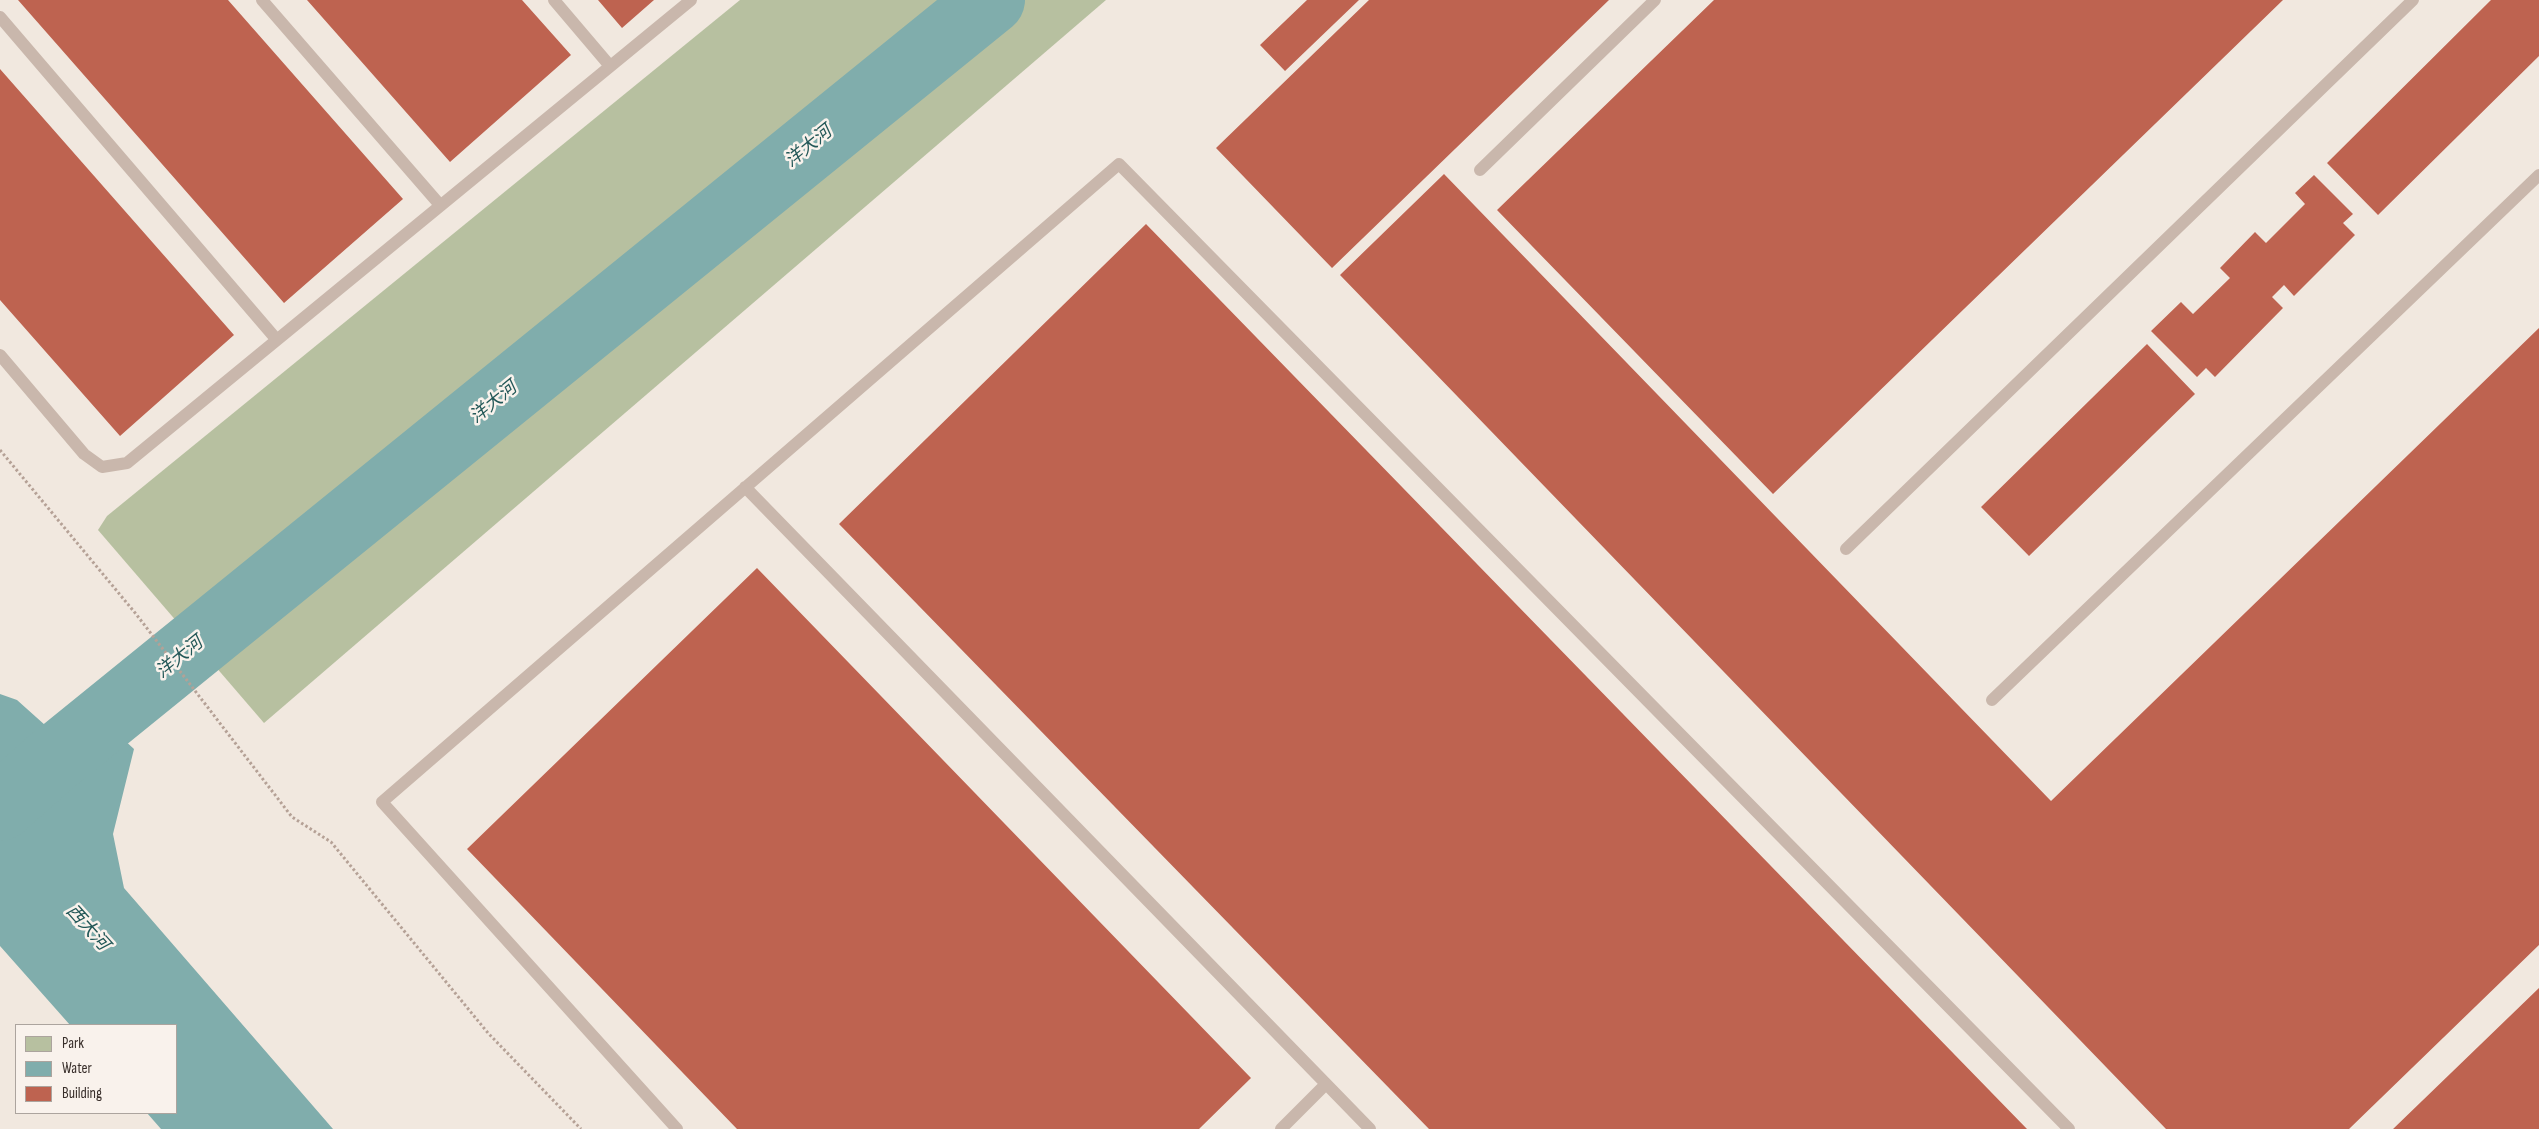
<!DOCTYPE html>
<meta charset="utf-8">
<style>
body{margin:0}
#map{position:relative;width:2539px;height:1129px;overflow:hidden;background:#f1e8df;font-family:"Sofia Sans Condensed",sans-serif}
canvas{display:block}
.legend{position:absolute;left:15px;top:1024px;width:162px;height:90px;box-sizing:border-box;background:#f9f2ec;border:1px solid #aca49e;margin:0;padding:6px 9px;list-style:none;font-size:15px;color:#382e2a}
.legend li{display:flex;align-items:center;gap:10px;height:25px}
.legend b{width:25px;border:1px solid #aca49e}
</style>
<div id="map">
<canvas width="2539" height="1129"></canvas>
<ul class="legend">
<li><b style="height:14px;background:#b7c0a0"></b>Park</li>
<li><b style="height:14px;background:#80adac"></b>Water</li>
<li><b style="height:14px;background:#be6350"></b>Building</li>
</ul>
</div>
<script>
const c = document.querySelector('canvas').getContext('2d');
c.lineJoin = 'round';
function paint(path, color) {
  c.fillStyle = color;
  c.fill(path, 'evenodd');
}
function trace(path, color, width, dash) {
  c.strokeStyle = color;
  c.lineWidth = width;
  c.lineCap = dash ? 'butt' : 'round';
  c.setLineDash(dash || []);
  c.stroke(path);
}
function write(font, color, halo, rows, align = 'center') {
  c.font = font + ' "Sofia Sans Condensed","Noto Sans SC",sans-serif';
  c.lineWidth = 5;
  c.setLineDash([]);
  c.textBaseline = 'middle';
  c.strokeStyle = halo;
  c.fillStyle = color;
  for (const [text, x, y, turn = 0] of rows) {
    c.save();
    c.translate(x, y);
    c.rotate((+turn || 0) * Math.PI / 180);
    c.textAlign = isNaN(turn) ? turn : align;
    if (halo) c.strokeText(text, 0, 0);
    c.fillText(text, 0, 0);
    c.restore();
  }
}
paint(new Path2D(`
 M740,0H1106L264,723L98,530L107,516Z`), '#b7c0a0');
paint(new Path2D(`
 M0,694L17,700L55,734L95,713L134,749L113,834L124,888L333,1129H161L147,1113H176V1025H70L0,946Z`), '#80adac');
trace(new Path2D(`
 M0,807L51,762L991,0`), '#80adac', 68);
paint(new Path2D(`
 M18,0H228L403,199L284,303Z
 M307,0H522L571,55L450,162Z
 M598,0H654L622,28Z
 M1307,0H1359L1285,71L1260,45Z
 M1369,0H1609L1332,268L1216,148Z
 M1714,0H2283L1773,494L1497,210Z
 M2491,0H2539V56L2378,215L2327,163Z
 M0,69L234,335L120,436L0,300Z
 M1444,174L2051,801L2539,328V945L2349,1129H2166L1340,275Z
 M2314,175L2353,214L2343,223L2355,235L2294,296L2284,285L2272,297L2283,308L2215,377L2206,368L2197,377L2151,331L2181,302L2193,314L2230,278L2220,268L2255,232L2266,243L2305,204L2295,193Z
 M1146,224L2027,1129H1429L839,524Z
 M2147,344L2195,394L2029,556L1981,507Z
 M757,568L1251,1078L1199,1129H737L467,849Z
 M2539,988V1129H2393Z`), '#be6350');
trace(new Path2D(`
 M0,450L136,614L292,817L331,842L488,1033L581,1129`), '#b5a196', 3, [2.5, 2.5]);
trace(new Path2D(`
 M262,0L440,205
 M554,0L610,66
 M0,17L277,340
 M1480,170L1655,0
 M0,355L84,454L102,467L127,463L691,0
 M745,487L1370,1129
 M1846,549L2413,0
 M1992,700L2539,175
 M677,1129L382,802L1119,164L2069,1129
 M1281,1129L1326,1084`), '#c9b7ac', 12);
write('italic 18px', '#225757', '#f9f2ec', [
 ["洋大河",809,147,-39],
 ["洋大河",494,403,-39],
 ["洋大河",180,658,-39],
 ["西大河",87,928,48]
]);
</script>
